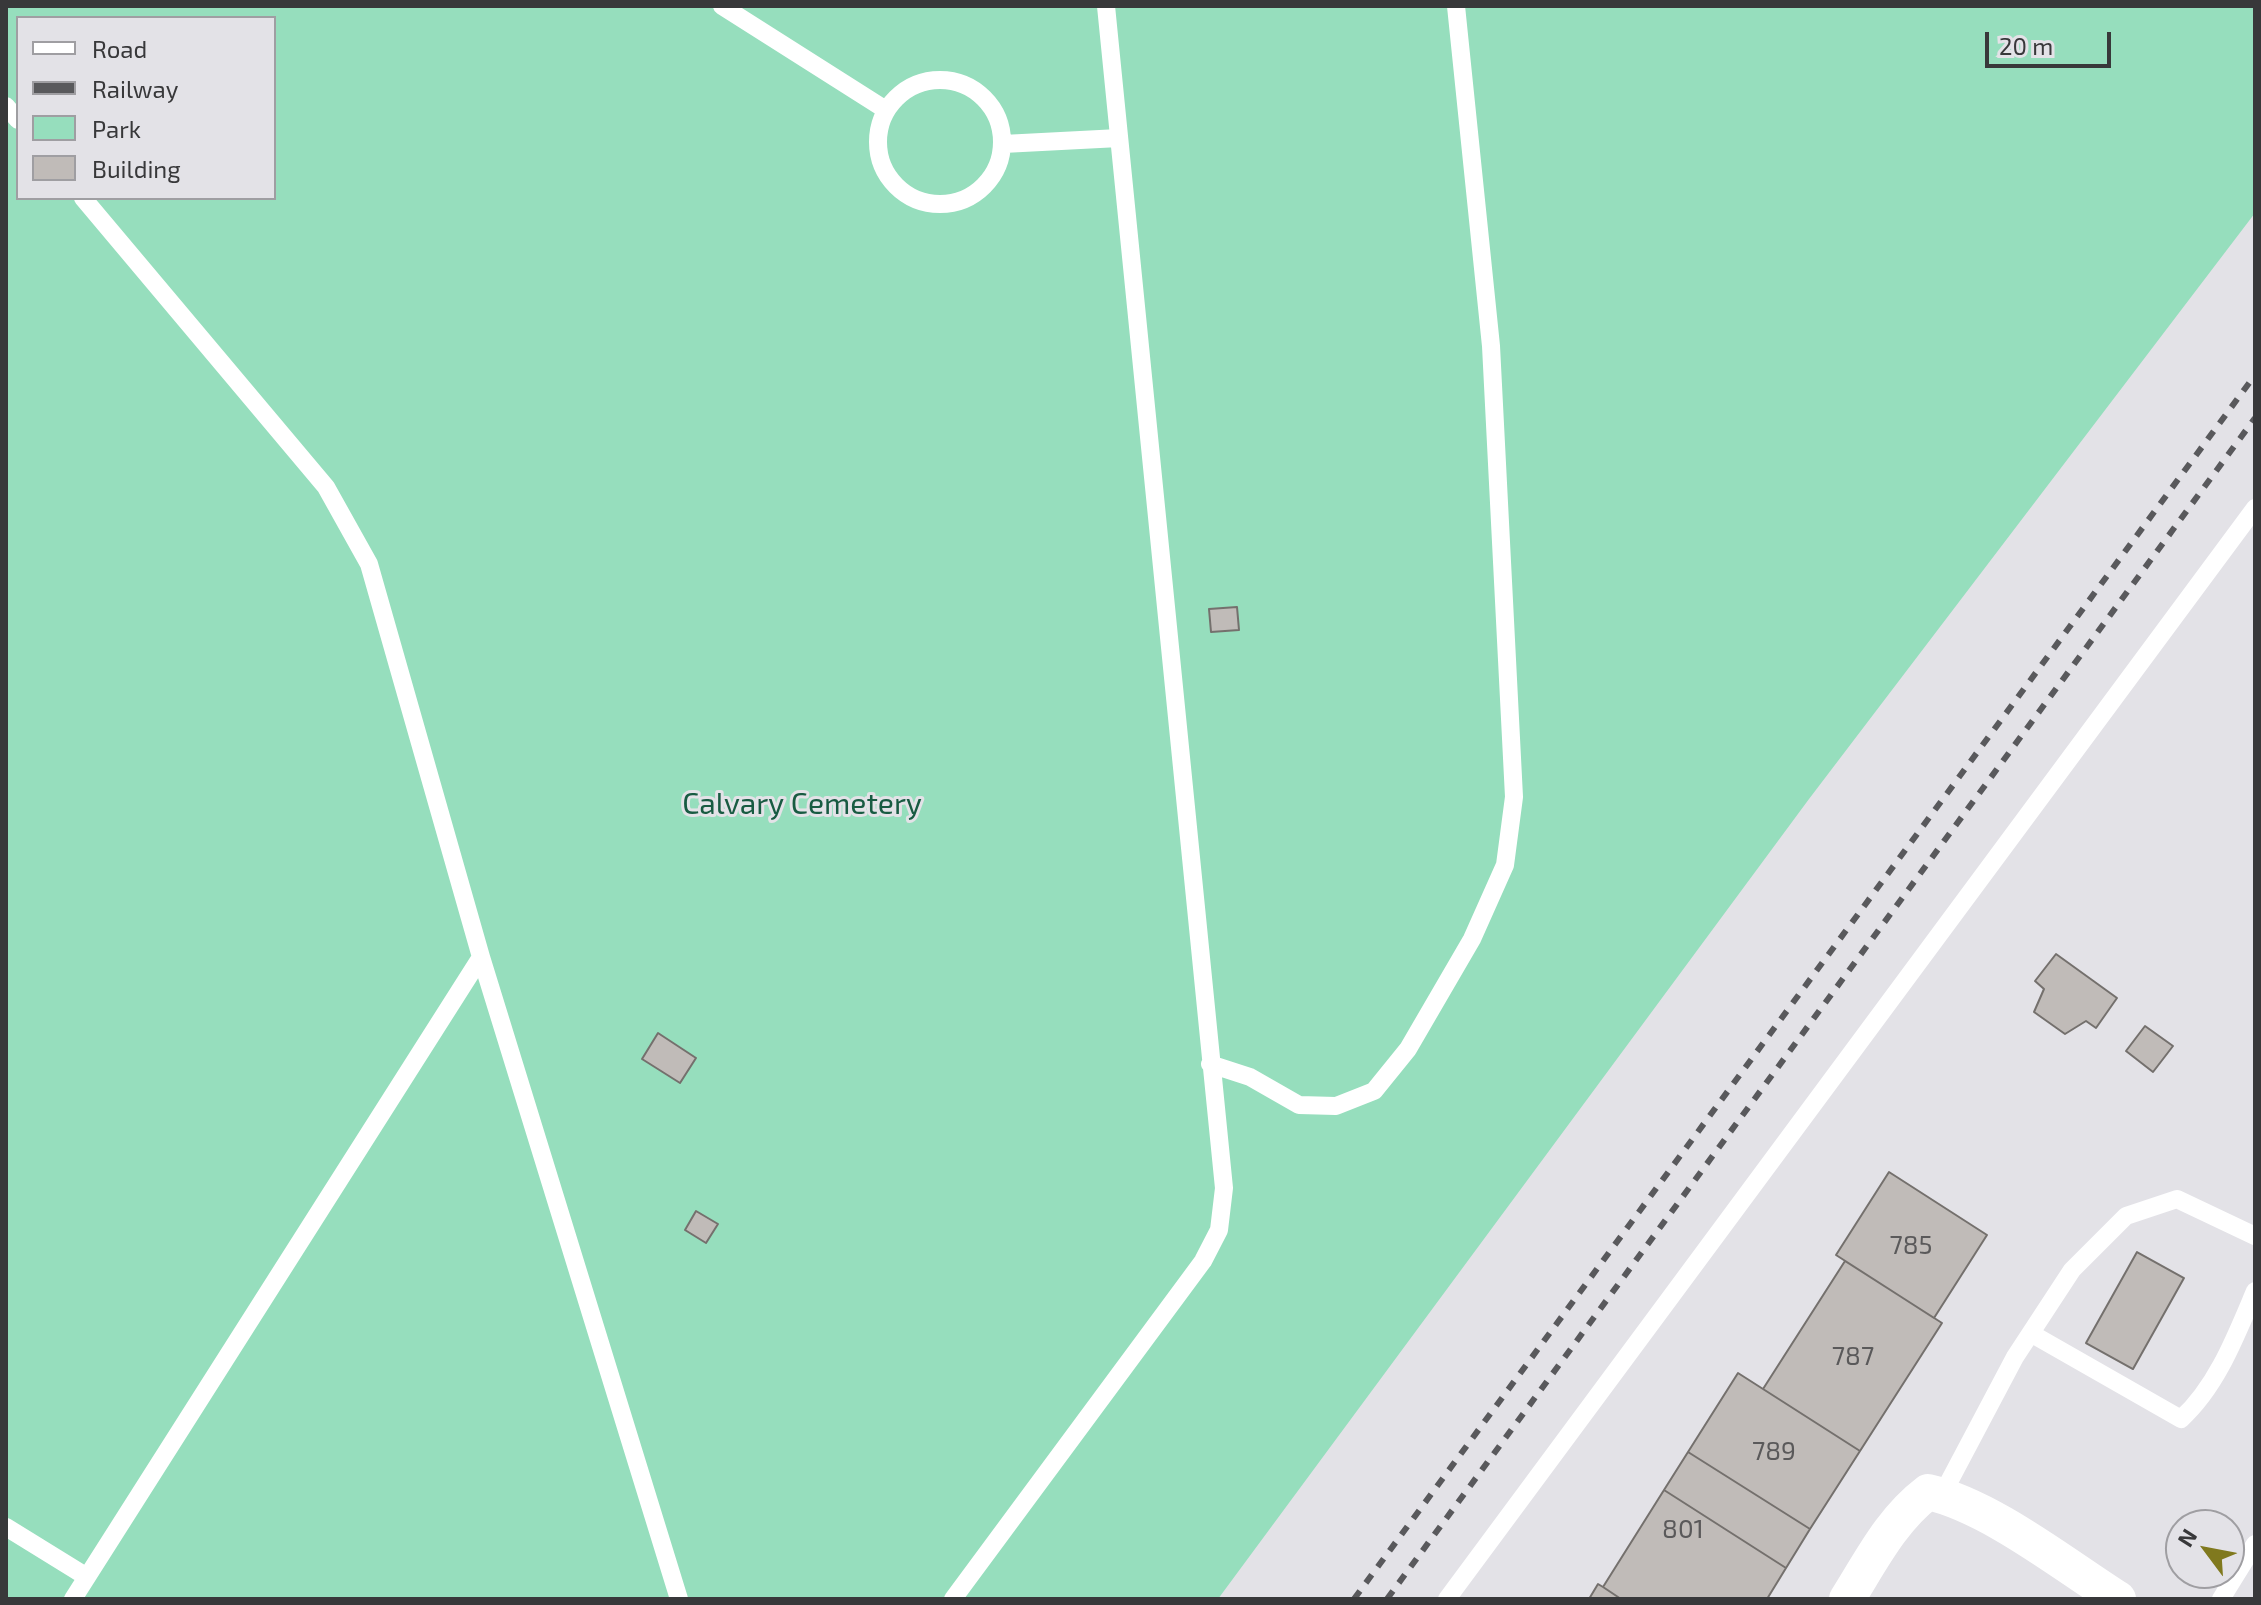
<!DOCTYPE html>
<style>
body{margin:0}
#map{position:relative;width:2261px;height:1605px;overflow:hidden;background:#e3e2e7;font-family:"Exo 2",sans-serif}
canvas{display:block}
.frame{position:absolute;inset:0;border:8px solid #38383a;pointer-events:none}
.legend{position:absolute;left:16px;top:16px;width:260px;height:184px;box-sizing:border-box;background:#e3e2e7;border:2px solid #9f9ea2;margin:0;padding:10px 14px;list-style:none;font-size:24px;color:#38383a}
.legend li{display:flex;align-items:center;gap:16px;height:40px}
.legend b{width:40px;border:2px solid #9f9ea2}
.north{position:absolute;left:2165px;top:1509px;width:80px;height:80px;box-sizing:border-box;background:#e3e2e7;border:2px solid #9f9ea2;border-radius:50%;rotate:302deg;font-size:22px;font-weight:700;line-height:32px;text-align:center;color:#38383a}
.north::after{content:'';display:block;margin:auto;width:28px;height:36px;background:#80791e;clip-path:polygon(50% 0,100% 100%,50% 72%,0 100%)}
.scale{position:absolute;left:1985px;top:32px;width:126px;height:36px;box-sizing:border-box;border:4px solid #38383a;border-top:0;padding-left:10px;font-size:24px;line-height:28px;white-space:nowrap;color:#38383a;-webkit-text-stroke:6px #e3e2e7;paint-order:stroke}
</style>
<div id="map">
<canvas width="2261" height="1605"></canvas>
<div class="frame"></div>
<ul class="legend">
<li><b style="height:10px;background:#fff"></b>Road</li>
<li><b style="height:10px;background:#59595c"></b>Railway</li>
<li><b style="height:22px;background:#96debd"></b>Park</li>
<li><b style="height:22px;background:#c0bbb8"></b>Building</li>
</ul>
<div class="north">N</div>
<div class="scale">20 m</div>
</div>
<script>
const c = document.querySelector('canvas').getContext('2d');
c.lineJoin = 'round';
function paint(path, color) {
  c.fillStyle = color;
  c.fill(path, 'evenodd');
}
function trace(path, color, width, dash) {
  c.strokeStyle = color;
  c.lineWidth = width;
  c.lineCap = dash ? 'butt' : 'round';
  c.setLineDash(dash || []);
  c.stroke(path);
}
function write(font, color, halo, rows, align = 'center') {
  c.font = font + ' "Exo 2",sans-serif';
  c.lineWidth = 6;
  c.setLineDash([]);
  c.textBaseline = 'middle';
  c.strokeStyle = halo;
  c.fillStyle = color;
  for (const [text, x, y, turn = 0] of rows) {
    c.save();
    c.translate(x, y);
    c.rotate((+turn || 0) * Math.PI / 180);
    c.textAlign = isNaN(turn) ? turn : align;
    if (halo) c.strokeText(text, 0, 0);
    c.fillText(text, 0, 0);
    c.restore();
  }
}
paint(new Path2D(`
 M6,6H2255V213L1809,799L1218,1599H6ZM18,18H274V198H18Z`), '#96debd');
const building = new Path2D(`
 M1237,607L1239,630L1211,632L1209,609Z
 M2056,954L2117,998L2096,1028L2086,1021L2065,1034L2034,1012L2044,989L2035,981Z
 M2145,1026L2173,1046L2153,1072L2126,1051Z
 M658,1033L696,1058L680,1083L642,1059Z
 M1889,1172L1987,1235L1934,1318L1836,1255Z
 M696,1211L718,1224L706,1243L685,1230Z
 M2137,1252L2184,1278L2133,1369L2086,1343Z
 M1845,1261L1942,1323L1860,1451L1763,1389Z
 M1738,1373L1860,1451L1810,1529L1688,1452Z
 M1688,1452L1810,1529L1786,1568L1664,1490Z
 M1664,1490L1786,1568L1767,1599H1621L1603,1587Z
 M1598,1584L1603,1587L1621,1599H1589Z`);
paint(building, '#c0bbb8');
trace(building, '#74706d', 2);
trace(new Path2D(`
 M722,6L886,110
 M878 142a62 62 0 1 1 124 0a62 62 0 1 1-124 0Z
 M6,106L18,120
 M1003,144L1119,138
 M83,198L326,487L369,564L481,957L679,1599
 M1210,1064L1250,1077L1299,1105L1336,1106L1374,1091L1408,1049L1472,939L1505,865L1514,797L1491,346L1456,6
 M2032,1334L2181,1419C2217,1386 2236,1336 2255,1291
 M1942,1495L2015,1357L2072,1270L2126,1216L2177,1199L2255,1236
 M6,1527L87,1577
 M73,1599L481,957
 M953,1599L1203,1261L1219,1230L1224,1188L1106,6
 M1447,1599L2255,508
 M2221,1599L2255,1544`), '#fff', 18);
trace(new Path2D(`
 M1847,1599C1871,1561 1891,1520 1928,1492C1990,1506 2063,1564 2118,1599`), '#fff', 36);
trace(new Path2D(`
 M1354,1599L2255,375
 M1387,1599L2255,418`), '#59595c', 6, [10, 10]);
write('26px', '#5a595a', null, [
 ["785",1911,1245],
 ["787",1853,1356],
 ["789",1774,1451],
 ["801",1683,1529]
]);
write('30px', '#185b42', '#e3e2e7', [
 ["Calvary Cemetery",802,804]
]);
</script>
